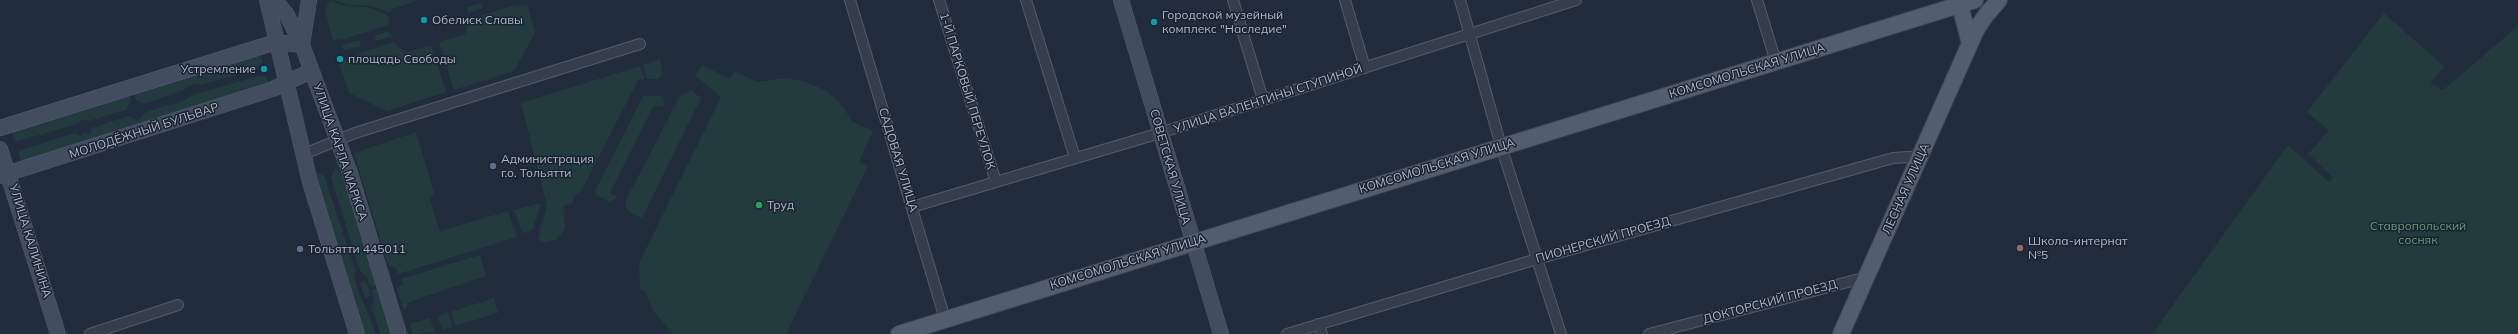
<!DOCTYPE html>
<meta charset="utf-8">
<style>
body{margin:0}
canvas{display:block;background:#212c3d}
</style>
<canvas width="2518" height="334"></canvas>
<script>
const c = document.querySelector('canvas').getContext('2d');
c.lineJoin = 'round';
function paint(path, color) {
  c.fillStyle = color;
  c.fill(path, 'evenodd');
}
function trace(path, color, width, dash) {
  c.strokeStyle = color;
  c.lineWidth = width;
  c.lineCap = dash ? 'butt' : 'round';
  c.setLineDash(dash || []);
  c.stroke(path);
}
function write(font, color, halo, rows, align = 'center') {
  c.font = font + ' Mulish,sans-serif';
  c.lineWidth = 3;
  c.setLineDash([]);
  c.textBaseline = 'middle';
  c.strokeStyle = halo;
  c.fillStyle = color;
  for (const [text, x, y, turn = 0] of rows) {
    c.save();
    c.translate(x, y);
    c.rotate((+turn || 0) * Math.PI / 180);
    c.textAlign = isNaN(turn) ? turn : align;
    if (halo) c.strokeText(text, 0, 0);
    c.fillText(text, 0, 0);
    c.restore();
  }
}
paint(new Path2D(`
 M335,0H419L392,9L390,13C362,0 358,10 335,0Z
 M330,1C357,12 362,0 390,17L388,25L341,40L340,38L333,41L325,10Z
 M482,3L483,8L468,13L467,7Z
 M519,4V6L527,4L535,33L514,71L454,90L439,42L465,34L470,19Z
 M2384,13L2445,67L2430,83L2443,90L2518,26V334H2152L2288,145L2329,182L2333,178L2308,154L2329,130L2307,112Z
 M389,31L391,37L376,41L374,36Z
 M359,40L361,46L344,51L342,45Z
 M394,42L405,53L431,45L446,92L387,111L349,93L339,63L347,61L346,58Z
 M260,54L263,62L256,69L201,85L194,83L184,90L144,104L136,100L134,93Z
 M660,59L662,75L658,79H647L643,65Z
 M702,65L730,79L734,71L757,82L786,78L806,82L827,91L840,103L853,122L873,131L859,162L868,166L786,334H673L653,310L645,291L640,289L639,263L721,97L695,75Z
 M640,66L644,79L638,80L582,190L574,196L573,203L563,206L565,229L556,240L544,243L538,239L547,205L521,103Z
 M259,76H266L269,84L22,164L18,151L75,133L81,136L84,133L90,135L92,128L128,116L138,120L146,112L183,101L195,94Z
 M691,90L701,98L642,218C633,214 624,212 626,200L680,96Z
 M129,94L131,101L126,110L88,121L83,119L77,124L15,142L11,131Z
 M643,96H663L665,106L653,107L610,193L617,197L610,202L596,195L595,191Z
 M416,132L434,193L430,200L440,231L508,211L517,237L398,274L396,268L388,265L354,153Z
 M336,167L345,179L377,285L370,287L367,277L360,271L331,177Z
 M314,171L324,176L356,272L354,277C360,298 369,313 376,334H365Z
 M541,203L533,229L527,233L522,232L514,210Z
 M480,255L486,276L409,302L404,311L396,287L403,285L401,279Z
 M366,281L371,296L365,298L360,283Z
 M378,288L392,334H380L372,307L374,300L371,290Z
 M494,298L498,313L455,326L451,312Z
 M448,313L453,327L442,330L438,316Z
 M430,318L435,332L413,334L410,324Z`), '#233a3e');
const street = new Path2D(`
 M850,0L945,319
 M939,0L996,182
 M1026,0L1075,158
 M1233,0L1263,100
 M1345,0L1365,68
 M1460,0L1501,146L1561,334
 M1757,0L1776,62
 M304,154L355,133L640,44
 M912,207L1160,133L1576,0
 M1318,324L1322,334
 M90,334L178,305
 M1287,334L1537,259L1893,158L1922,156
 M1649,334L1867,277`);
const secondary = new Path2D(`
 M267,0L310,182L357,334
 M275,0L287,15L302,45L350,173L399,334
 M1121,0L1221,334
 M0,128L276,42L302,45L309,0
 M0,149L58,334
 M0,176L273,89L311,71`);
const primary = new Path2D(`
 M1960,5L1970,44
 M899,334L1975,0
 M1841,334L1976,30L1986,15L1999,0`);
trace(street, '#535c6b', 12);
trace(secondary, '#535c6b', 16);
trace(primary, '#3e4756', 18);
trace(street, '#353e4d', 10);
trace(secondary, '#424d60', 15);
trace(primary, '#525d6d', 16);
for (const [x, y, r, color] of [
 [424,20,4,"#0f9aa8"],
 [1154,22,4,"#0f9aa8"],
 [340,59,4,"#0f9aa8"],
 [264,69,4,"#0f9aa8"],
 [493,166,4,"#5c6f8a"],
 [759,205,4,"#2e9e5b"],
 [2020,248,4,"#8d6e63"],
 [300,249,4,"#5c6f8a"]
]) {
  const dot = new Path2D();
  dot.arc(x, y, r, 0, 2 * Math.PI);
  c.fillStyle = color;
  c.fill(dot);
  trace(dot, '#1a2332', 1.5);
}
write('12px', '#b0b9c9', '#1a2332', [
 ["Городской музейный",1162,15],
 ["комплекс \"Наследие\"",1162,29],
 ["Обелиск Славы",432,20],
 ["площадь Свободы",348,59],
 ["Устремление",256,69,"right"],
 ["Администрация",501,159],
 ["г.о. Тольятти",501,173],
 ["Труд",767,205],
 ["Школа-интернат",2028,241],
 ["№5",2028,255],
 ["Тольятти 445011",308,249]
], 'left');
write('12px', '#b0b9c9', '#1a2332', [
 ["КОМСОМОЛЬСКАЯ УЛИЦА",1747,71,-17],
 ["1-Й ПАРКОВЫЙ ПЕРЕУЛОК",967,91,73],
 ["УЛИЦА ВАЛЕНТИНЫ СТУПИНОЙ",1268,99,-18],
 ["МОЛОДЁЖНЫЙ БУЛЬВАР",144,131,-18],
 ["УЛИЦА КАРЛА МАРКСА",340,152,71],
 ["САДОВАЯ УЛИЦА",898,160,73],
 ["КОМСОМОЛЬСКАЯ УЛИЦА",1437,166,-17],
 ["СОВЕТСКАЯ УЛИЦА",1170,167,74],
 ["ЛЕСНАЯ УЛИЦА",1906,189,-66],
 ["ПИОНЕРСКИЙ ПРОЕЗД",1603,240,-16],
 ["УЛИЦА КАЛИНИНА",30,241,73],
 ["КОМСОМОЛЬСКАЯ УЛИЦА",1128,262,-17],
 ["ДОКТОРСКИЙ ПРОЕЗД",1770,302,-15]
]);
write('12px', '#659c73', '#1a2332', [
 ["Ставропольский",2418,226],
 ["сосняк",2418,240]
]);
</script>
